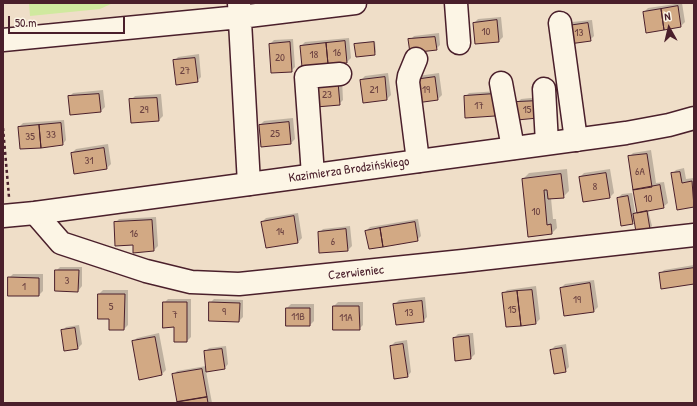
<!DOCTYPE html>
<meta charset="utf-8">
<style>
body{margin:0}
#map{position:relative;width:697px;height:406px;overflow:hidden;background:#efdec8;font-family:"Patrick Hand",sans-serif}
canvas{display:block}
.frame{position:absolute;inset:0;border:4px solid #4a1f2b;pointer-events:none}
.north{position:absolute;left:649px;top:8px;width:40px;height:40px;-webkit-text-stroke:3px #fcf5e5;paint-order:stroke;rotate:352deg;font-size:11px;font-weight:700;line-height:16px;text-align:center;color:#4a1f2b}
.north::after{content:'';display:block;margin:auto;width:14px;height:18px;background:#4a1f2b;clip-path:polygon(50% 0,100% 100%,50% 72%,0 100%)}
.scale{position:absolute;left:8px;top:16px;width:117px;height:18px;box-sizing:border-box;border:2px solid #4a1f2b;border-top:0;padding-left:5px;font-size:12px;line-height:14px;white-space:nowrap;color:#4a1f2b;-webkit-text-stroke:3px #fcf5e5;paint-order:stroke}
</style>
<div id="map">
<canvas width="697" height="406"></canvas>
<div class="frame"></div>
<div class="north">N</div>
<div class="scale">50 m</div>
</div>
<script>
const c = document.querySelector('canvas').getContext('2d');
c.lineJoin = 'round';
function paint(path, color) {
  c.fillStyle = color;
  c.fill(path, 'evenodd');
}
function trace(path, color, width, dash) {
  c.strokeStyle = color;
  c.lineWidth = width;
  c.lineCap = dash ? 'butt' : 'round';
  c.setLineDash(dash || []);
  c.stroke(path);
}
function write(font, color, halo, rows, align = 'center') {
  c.font = font + ' "Patrick Hand",sans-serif';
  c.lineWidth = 3.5;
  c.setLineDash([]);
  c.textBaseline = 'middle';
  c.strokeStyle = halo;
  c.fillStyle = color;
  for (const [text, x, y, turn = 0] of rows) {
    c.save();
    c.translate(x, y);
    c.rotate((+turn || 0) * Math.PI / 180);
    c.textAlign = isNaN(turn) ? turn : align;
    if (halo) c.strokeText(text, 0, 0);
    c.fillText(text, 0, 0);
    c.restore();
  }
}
paint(new Path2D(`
 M29,3H113L100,9L30,16Z`), '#d0e99f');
paint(new Path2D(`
 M682,3L685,22L681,26L644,12L648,8Z
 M501,17L503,37L499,41L474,23L478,19Z
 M592,20L594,36L590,40L568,26L572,22Z
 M439,33L440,45L436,49L410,40L414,36Z
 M349,38L351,58L347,62L302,66L301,46L305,42Z
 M293,39L295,67L291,71L270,44L274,40Z
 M375,41L376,52L374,54L355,45L357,43Z
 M199,54L201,77L197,81L174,61L178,57Z
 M388,73L391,95L387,99L364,102L361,80L365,76Z
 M439,73L442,95L438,99L417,102L418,76Z
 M342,79L343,100L339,104L317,106Z
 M103,90L105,107L101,111L70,114L69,97L73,93Z
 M498,91L499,110L495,115L465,97L469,93Z
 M161,94L163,116L159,120L131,100L135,96Z
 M541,97L538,117L517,103L521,99Z
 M293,118L295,139L291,143L260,125L264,121Z
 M64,120L66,140L62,145L19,127L23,123Z
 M108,144L111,164L107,168L72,153L76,149Z
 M651,150L656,183L664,182L668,203L663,207L648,210L652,226L650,228L635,220L632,223L618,198L622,194L632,193L635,212H638L629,157L633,153Z
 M684,168L686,179L694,178V206L678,209L672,174L676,170Z
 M567,169L569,191L563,197L551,198L553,219H556L557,228L551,234L523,179L529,173Z
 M610,169L614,193L610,197L580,177L584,173Z
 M298,213L302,238L298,242L262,222L266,218Z
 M156,217L158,246L154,250L134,244L115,223L119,219Z
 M418,219L421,236L417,240L366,231L370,227Z
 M350,226L352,246L348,250L319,233L323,229Z
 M694,265V283L660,274L664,270Z
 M60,267H82V286L78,291L56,271Z
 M13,274H43V291L39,295L9,278Z
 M594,280L598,307L594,311L561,288L565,284Z
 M536,286L540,319L536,323L503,294L507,290Z
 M103,290H128V325L124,329L110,318L99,294Z
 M425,297L427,317L423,321L395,304L399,300Z
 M168,299H191V337L187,341L175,326L164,303Z
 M214,299L243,300V317L239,321L210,303Z
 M338,302H363V325L359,329L334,306Z
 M291,304H314V321L310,325L287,308Z
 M79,325L82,344L78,348L62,331L66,327Z
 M159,333L166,370L162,374L140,378L133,342L137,338Z
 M473,333L475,354L471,358L456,360L454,338L458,334Z
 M407,340L411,372L407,377L391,346L395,342Z
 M566,344L569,367L565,371L551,350L555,346Z
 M226,346L228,364L224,369L206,371L212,403H178L173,375L177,371L206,366L205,352L209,348Z`), '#0003');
const building = new Path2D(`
 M678,6L681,27L664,30L661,9Z
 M661,9L664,30L646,33L643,12Z
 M497,20L499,42L475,44L473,23Z
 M588,23L591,41L569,44L567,26Z
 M435,37L437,50L410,53L408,39Z
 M345,41L347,63L328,64L326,43Z
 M290,42L292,72L271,73L269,44Z
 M374,42L375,55L356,57L354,44Z
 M326,43L328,64L302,67L300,46Z
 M195,58L198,82L176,85L173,60Z
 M385,77L387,100L363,103L360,80Z
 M435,77L438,100L416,103L413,80Z
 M338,82L340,105L316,107L314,84Z
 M99,94L101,112L70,115L68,96Z
 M494,94L495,116L465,118L464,96Z
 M157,98L159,121L131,123L129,99Z
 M537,101L538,118L517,120L516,102Z
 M289,122L291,144L261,147L259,125Z
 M61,123L63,145L41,148L39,125Z
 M39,125L41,148L20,149L18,127Z
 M104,148L107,169L74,174L71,153Z
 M647,154L652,187L633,190L628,156Z
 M680,172L682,183L692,181L694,207L677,210L671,173Z
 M606,173L610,198L583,202L579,177Z
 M561,174L564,198L548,199L547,190H544L547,225L551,224L552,234L528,237L522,179Z
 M660,185L664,208L637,213L633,190Z
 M628,196L633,224L621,226L617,198Z
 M647,211L650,229L636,232L633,214Z
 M294,216L298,243L266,248L261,222Z
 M152,220L154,251L133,253V245L115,246L114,222Z
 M415,222L418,241L383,247L380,228Z
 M380,228L383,247L369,249L365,231Z
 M346,229L348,251L319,253L318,232Z
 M694,268V284L661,289L659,273Z
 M55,270H79L78,292L55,291Z
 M8,277L39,278V296H8Z
 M590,283L594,312L564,316L560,288Z
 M532,290L536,324L521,326L517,291Z
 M517,291L521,326L506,327L502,293Z
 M98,294H125L124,330H109V319H98Z
 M422,301L424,322L396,325L393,304Z
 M163,302H187V342H174V327L163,328Z
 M209,302L240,303L239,322L209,321Z
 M333,306H359L360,330H333Z
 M286,308H310V326H286Z
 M75,328L78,349L64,351L61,330Z
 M469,336L471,359L455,361L453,338Z
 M155,337L162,375L139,380L132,341Z
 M403,344L408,377L394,379L390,346Z
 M562,348L566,372L554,374L550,350Z
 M222,349L225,369L206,372L204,351Z
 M202,369L207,397L177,402L172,374Z
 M207,397L208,403H177V402Z`);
paint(building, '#d2a984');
trace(building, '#4a1f2b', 1);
const minor = new Path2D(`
 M239,3L249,184
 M456,3L459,43
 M560,23L576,140
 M3,40L240,17L355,3
 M416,59L409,76L408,82L418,161
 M501,83L513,148
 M544,89L547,143
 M313,175L306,77L340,74
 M35,213L61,243L146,271L191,282L239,284L463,261L694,235`);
const major = new Path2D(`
 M3,216L35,213L626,133L669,125L694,118`);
trace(minor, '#4a1f2b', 25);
trace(major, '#4a1f2b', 25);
trace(new Path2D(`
 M3,128L9,197`), '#4a1f2b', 2.5, [3, 3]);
trace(minor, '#fcf5e5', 22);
trace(major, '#fcf5e5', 22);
write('11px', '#6c4241', null, [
 ["10",486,32],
 ["13",579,33],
 ["16",337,53],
 ["18",314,55],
 ["20",280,58],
 ["27",185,71],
 ["21",374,90],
 ["19",426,90],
 ["23",327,95],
 ["17",479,106],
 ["29",144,110],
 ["15",527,110],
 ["25",275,134],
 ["33",51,135],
 ["35",30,137],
 ["31",89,161],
 ["6A",640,172],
 ["8",595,187],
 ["10",648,199],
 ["10",536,212],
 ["14",280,232],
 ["16",134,234],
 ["6",333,242],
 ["3",67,281],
 ["1",24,287],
 ["19",577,300],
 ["5",111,307],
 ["15",512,310],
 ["9",224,312],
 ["13",409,313],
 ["7",175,315],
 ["11B",298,317],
 ["11A",346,318]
]);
write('13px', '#4a1f2b', '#fcf5e5', [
 ["Kazimierza Brodzińskiego",349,170,-8],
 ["Czerwieniec",356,273,-6]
]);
</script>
